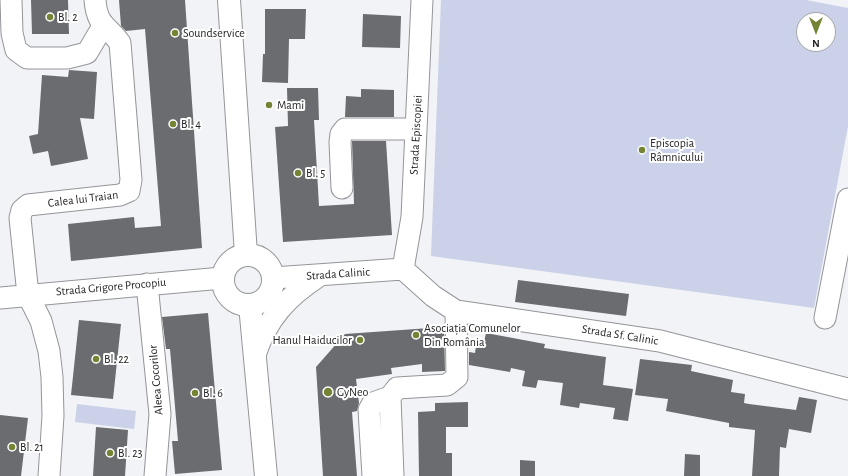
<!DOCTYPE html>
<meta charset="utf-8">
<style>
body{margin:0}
#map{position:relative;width:848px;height:476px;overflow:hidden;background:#f1f3f7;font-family:"Alegreya Sans",sans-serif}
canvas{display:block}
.north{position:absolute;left:796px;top:12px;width:40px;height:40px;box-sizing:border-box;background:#fff;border:1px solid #a7a7a8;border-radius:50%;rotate:180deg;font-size:11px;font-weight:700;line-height:16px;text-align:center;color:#242426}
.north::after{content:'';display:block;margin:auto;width:14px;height:18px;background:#738535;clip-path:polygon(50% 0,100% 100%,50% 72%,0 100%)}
</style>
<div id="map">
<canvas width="848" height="476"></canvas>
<div class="north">N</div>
</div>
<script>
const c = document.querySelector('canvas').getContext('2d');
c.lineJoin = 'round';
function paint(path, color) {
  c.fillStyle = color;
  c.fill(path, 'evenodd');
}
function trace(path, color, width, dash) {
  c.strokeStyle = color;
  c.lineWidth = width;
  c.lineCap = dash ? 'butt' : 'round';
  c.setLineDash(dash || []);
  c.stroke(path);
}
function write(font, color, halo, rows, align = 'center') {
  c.font = font + ' "Alegreya Sans",sans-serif';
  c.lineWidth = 4;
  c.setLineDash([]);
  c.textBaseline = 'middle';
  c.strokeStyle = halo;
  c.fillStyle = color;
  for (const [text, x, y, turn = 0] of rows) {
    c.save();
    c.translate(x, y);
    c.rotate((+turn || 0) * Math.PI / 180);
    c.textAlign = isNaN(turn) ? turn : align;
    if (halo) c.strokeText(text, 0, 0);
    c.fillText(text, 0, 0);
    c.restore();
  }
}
paint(new Path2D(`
 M441,0H806L848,8V126L814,308L431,256ZM804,20H828V44H804Z
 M77,404L136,411L134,429L75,422Z`), '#cad1e8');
paint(new Path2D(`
 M31,0H68L69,34H32Z
 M119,0H185L202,248L71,261L68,224L134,217L135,228L161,226L145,29L126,31L121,26Z
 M265,9H306L305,39H289L288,83L262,82L263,54H265Z
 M363,14L401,16L400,48L362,47Z
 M69,70L97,72L94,119L80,118L88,159L51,166L48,151L33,154L29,136L38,134L42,75L68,77Z
 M287,88H318L319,120H314L319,206L354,204L352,141H386L392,235L283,242L275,127L288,126Z
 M361,89L394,90V117H345L346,96L361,97Z
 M518,280L629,294L626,316L515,302Z
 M208,313L222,470L175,474L172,441H178L170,349H166L162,317Z
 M79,320L121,324L113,399L71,395Z
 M444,327L445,371L422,372V364L391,368L392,374L356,379L359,403L357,411L352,412L357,476H323L316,367L345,334Z
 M486,333L545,344L544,348L606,357L603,385L633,389L628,421L613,419L615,408L580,403L579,408L560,405L563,383L538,380L536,388L522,386L525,371L511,368L510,372L469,365V352L475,353L476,346L483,347Z
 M640,359L692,365L691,371L733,380L731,392L745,394L744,403L749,404L796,410L799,397L817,400L811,433L789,429L786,448L780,447L779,476H752L755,430L729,427V423L666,411L668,399L635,395Z
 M468,402V427H446V453H452V476H419L418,412L435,411V403Z
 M0,415L28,418L21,476H0Z
 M96,427L128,430L125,476H93Z
 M685,454L700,455V476H684Z
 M520,460L535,461V476H520Z`), '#6a6c6f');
const minor = new Path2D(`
 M11,0L12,33L16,50L27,58H67L87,53L103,26
 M342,188L340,142L341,134L345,129H416
 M403,269L433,296L456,311L660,341L848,389
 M403,269L412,217L422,0
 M273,278L403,269
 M147,284L160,414L155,476
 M0,298L222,278
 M825,318L848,199
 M255,355C267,318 287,297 319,276
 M49,476L53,416L52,377L49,351L41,321L28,295L20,218L22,210L28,205L120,195L129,191L131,180L120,43C107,25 97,26 95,0
 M373,476L369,410L373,403L390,397
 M393,476L390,397L397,388L447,385L457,377L456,311`);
const major = new Path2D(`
 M229,0L246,254
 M223 280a25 25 0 1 1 50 0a25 25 0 1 1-50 0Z
 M250,305L266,476`);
trace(minor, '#949599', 23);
trace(major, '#949599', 24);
trace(minor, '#fff', 21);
trace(major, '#fff', 22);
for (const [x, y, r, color] of [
 [50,17,4,"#738535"],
 [175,33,4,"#738535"],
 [269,105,4,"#738535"],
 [173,124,4,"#738535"],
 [642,150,4,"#738535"],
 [298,173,4,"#738535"],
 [416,335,4,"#738535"],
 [360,340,4,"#738535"],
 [96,359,4,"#738535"],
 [328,392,5,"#738535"],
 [195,393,4,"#738535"],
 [12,447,4,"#738535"],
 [110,453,4,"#738535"]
]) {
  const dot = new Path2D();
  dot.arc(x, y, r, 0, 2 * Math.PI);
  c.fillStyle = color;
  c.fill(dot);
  trace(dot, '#fff', 1.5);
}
write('12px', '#242426', '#fff', [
 ["Bl. 2",58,17],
 ["Soundservice",183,33],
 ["Mami",277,105],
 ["Bl. 4",181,124],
 ["Episcopia",650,143],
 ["Râmnicului",650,157],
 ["Bl. 5",306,173],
 ["Asociația Comunelor",424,328],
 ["Din România",424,342],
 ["Hanul Haiducilor",352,340,"right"],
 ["Bl. 22",104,359],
 ["GyNeo",337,392],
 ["Bl. 6",203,393],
 ["Bl. 21",20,447],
 ["Bl. 23",118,453]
], 'left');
write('12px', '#242426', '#fff', [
 ["Strada Episcopiei",416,135,-87],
 ["Calea lui Traian",83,199,-7],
 ["Strada Calinic",338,274,-4],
 ["Strada Grigore Procopiu",111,287,-5],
 ["Strada Sf. Calinic",620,335,9],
 ["Aleea Cocorilor",156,380,-95]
]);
</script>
